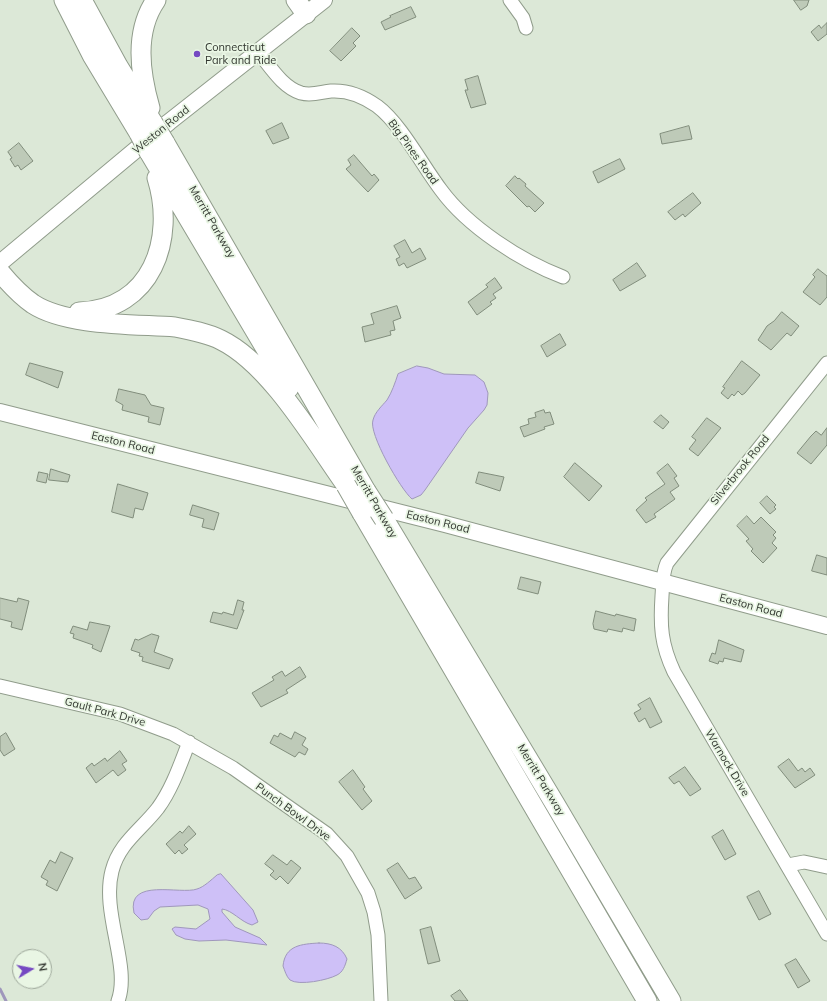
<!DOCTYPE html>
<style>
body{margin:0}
#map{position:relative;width:827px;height:1001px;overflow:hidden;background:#dce8d7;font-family:Mulish,sans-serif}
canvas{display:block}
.north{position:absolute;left:12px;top:949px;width:40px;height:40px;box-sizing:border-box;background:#e9f6e4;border:1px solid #9fa99c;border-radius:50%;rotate:80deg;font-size:11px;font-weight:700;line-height:16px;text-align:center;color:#31362f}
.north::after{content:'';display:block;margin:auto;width:14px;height:18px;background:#7549c2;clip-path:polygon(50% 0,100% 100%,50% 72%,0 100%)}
</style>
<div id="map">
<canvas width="827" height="1001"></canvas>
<div class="north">N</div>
</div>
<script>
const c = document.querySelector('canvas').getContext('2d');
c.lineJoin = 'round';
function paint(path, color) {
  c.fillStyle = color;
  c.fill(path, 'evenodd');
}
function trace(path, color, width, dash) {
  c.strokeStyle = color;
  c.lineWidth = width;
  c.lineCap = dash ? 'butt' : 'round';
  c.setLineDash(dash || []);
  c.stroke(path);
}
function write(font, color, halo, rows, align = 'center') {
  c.font = font + ' Mulish,sans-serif';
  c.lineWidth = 3.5;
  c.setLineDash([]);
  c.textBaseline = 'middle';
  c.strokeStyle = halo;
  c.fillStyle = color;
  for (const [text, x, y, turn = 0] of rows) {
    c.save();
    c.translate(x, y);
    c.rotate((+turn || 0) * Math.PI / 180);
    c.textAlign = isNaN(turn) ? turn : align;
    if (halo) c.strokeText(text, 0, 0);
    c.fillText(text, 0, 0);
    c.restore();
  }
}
const water = new Path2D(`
 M417,366L428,368L444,374L475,375L484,382L488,393L487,405L484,410L468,428L425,490L421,495L412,499C401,490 368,433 373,420C375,412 382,406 387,400C392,392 395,383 398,374Z
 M221,874L253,910L258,922L252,925C241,922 232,910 222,909V912L235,927L260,938L267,945L226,940L199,941L185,939L176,935L172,929L175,927L196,929L210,919L208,909L198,905L160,907L154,911L148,919L141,920L134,913C126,877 181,895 197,889C204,887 211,880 217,875Z
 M319,943C332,943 342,947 347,959C345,966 343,972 337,975C328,980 299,986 290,980C286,976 285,971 283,966C285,945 302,944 319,943Z`);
paint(water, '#cec0f7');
trace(water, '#9f97bb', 1);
trace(new Path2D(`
 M0,989L6,1001`), '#9f97bb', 3);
const building = new Path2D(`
 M794,0H809L807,6L801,10Z
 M411,7L416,17L385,30L381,22L391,17L390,16Z
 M827,23V34L818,41L811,32L819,25L821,28Z
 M352,28L360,36L353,43L356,46L341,61L330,51Z
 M478,76L486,104L471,108L465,90H468L465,80Z
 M282,123L289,138L273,144L266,131Z
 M689,126L692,139L662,144L660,134Z
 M19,143L33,161L21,170L18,165L15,167L10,159L12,158L8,152Z
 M354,155L372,176L374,174L379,180L368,192L346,169L351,165L348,160Z
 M620,159L625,169L598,183L593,172Z
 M515,176L518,179L519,178L526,184L525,186L544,203L535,212L529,206L527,207L506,186Z
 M693,193L701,203L685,217L683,214L675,220L668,212Z
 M405,240L412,253L420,248L426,259L407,268L404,263L399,266L396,259L400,257L394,246Z
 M637,263L646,276L620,291L613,280Z
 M818,269L827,276V297L820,305L803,292L815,277L813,275Z
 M495,278L502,288L493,294L496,298L490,302L492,304L477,315L468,302L488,287L486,285Z
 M397,306L401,318L393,321L395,330L390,331L391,335L365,342L362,327L374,324L371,314Z
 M782,312L799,326L791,336L787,333L771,350L758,340L767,326L774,321Z
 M560,334L566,345L547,357L541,346Z
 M742,361L760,375L745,393L742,395L738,391L734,396L732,394L728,399L721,393L725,388L723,387Z
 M30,363L63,372L58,388L26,375Z
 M119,389L145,395L151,405L164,408L160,425L148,422L149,417L122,410L123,405L116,401Z
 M544,410L545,413L550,412L554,424L544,427L545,429L524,437L520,427L529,424L528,419L536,417L535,413Z
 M661,415L669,422L663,429L654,422Z
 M707,418L721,428L698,456L689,449L696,440L692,437Z
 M827,428V445L811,464L797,453L811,436L816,431L821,435Z
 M575,463L602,486L589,501L564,477Z
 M668,464L677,476L674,478L679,486L670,492L675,499L654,514L656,517L646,523L636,510L647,500L645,498L665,484L657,473Z
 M51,469L70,475L68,482L49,480Z
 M39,472L48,474L46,483L37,481Z
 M479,472L504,477L500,491L476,483Z
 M118,484L148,493L143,510L135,508L133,518L112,512Z
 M767,496L776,505L774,507L776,509L770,514L760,503Z
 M193,505L219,513L214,530L202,527L204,519L190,515Z
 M747,516L754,524L761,517L776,532L773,535L776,538L772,543L777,548L763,563L751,551L753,549L746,541L749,539L737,526Z
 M817,555L827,558V575L812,571Z
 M521,577L541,582L538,594L518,589Z
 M0,598L17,602L18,598L29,601L22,630L11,627L12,622L0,619Z
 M238,600L244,602L242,610H244L237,629L210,622L213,612L222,614L223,612L233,615Z
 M596,611L615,616L616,614L636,619L634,631L623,628L622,632L608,629L607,632L594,629L593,624Z
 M90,622L110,626L101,652L92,648L93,645L73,638L74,634L70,633L73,626L87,630Z
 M152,634L159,636L154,652L173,659L169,669L142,661L143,657L139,656L140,653L131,650L135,639L138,640Z
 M719,640L744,650L741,662L724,658L723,662L719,661L718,664L709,661L712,653L715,654Z
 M300,667L306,677L286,690L288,693L261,707L252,693L274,680L272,677L282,671L285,676Z
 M650,698L662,722L650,728L645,718L639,722L634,713L641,709L638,705Z
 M295,732L306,738L302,745L308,749L305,755L299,752L295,757L270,743L274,735L278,737L280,733L291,739Z
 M6,733L15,749L4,756L0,750V737Z
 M120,751L127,761L122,764L126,770L118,776L113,770L96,783L86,768L92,763L94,766L105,758L107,761Z
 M789,759L798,771L802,768L805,772L810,768L815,775L795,788L778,767Z
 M685,767L701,789L690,796L679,781L674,784L669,778Z
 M353,770L365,787L363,789L372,801L362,810L339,782Z
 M189,826L196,834L184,845L188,849L182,854L179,850L175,854L166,844L180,831L182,833Z
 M723,830L736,854L725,860L712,837Z
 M61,852L73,858L57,891L46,885L48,881L41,877L50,860L55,863Z
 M273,855L287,865L291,860L301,868L288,884L280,876L276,880L270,875L274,871L265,864Z
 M398,863L409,879L415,877L422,888L405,899L387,870Z
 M759,891L771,914L759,920L747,897Z
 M431,927L440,961L428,964L420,930Z
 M796,959L810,981L798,988L785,965Z
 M460,990L468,1001H455L451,996Z`);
paint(building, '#becab8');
trace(building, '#818d7c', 1);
const minor = new Path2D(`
 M510,0L523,18L526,28
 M258,52C270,66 282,87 301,93C312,96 321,92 331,91C348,90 363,96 377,106C401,124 422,165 441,190C468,227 521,261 563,277
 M827,363L667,563C662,574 663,584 662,596C660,626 661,644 674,672L827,934
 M0,686L120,714L173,734L233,768L327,834L347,856L368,893L374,912L378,935L381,1001
 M788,865L804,862L827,867
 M118,1001C131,966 101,913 112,871C119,843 141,830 158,808C172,789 180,765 189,742`);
const major = new Path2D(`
 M0,263L169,122L324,0
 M0,412L445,524L827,626`);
const highway = new Path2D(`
 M64,0L92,55L139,133
 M82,0L118,66L153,123
 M296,0L306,14
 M150,108C140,73 134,32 156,0
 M165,143L366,491
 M149,152L289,388
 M0,272C10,284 20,295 33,304C67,326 134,324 175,327C191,330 207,333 221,340C270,364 314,440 346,485
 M79,312C152,310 176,239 157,178
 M362,513L647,1001
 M384,519L555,804L671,1001`);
trace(minor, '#909c8b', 15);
trace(major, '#909c8b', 18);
trace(highway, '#909c8b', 21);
trace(minor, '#fff', 13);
trace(major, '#fff', 16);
trace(highway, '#fff', 19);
const highwayBridge = new Path2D(`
 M153,123L165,143
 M139,133L149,152
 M346,485L362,513
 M366,491L384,519`);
trace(highwayBridge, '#909c8b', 21, []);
trace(highwayBridge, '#fff', 19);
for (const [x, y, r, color] of [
 [197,54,4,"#7549c2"]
]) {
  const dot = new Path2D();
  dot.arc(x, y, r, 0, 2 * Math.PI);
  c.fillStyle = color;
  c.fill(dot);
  trace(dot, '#e9f6e4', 1.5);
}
write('11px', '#31362f', '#e9f6e4', [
 ["Connecticut",205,48],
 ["Park and Ride",205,61]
], 'left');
write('11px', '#31362f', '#e9f6e4', [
 ["Weston Road",161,130,-39],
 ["Big Pines Road",413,152,54],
 ["Merritt Parkway",212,222,60],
 ["Easton Road",123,443,14],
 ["Silverbrook Road",740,470,-51],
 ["Merritt Parkway",374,502,60],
 ["Easton Road",438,522,14],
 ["Easton Road",751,606,15],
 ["Gault Park Drive",105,712,15],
 ["Warnock Drive",727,763,59],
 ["Merritt Parkway",541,780,59],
 ["Punch Bowl Drive",293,812,36]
]);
</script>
